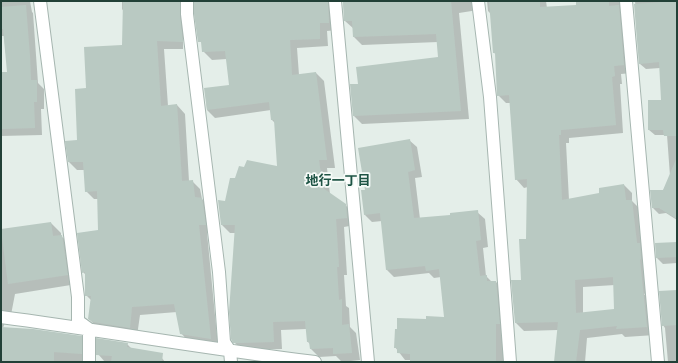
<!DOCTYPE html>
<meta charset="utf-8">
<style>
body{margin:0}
#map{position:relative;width:678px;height:363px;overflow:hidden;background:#e4eee9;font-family:"Varela Round",sans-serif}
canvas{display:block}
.frame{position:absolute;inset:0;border:2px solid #224037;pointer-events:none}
</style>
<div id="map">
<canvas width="678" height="363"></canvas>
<div class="frame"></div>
</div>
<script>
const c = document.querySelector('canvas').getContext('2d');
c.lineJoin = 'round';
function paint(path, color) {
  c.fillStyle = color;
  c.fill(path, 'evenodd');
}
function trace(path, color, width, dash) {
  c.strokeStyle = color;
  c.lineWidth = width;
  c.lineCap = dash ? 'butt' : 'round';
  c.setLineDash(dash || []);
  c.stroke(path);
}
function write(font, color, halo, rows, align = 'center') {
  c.font = font + ' "Varela Round","Noto Sans JP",sans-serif';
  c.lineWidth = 3.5;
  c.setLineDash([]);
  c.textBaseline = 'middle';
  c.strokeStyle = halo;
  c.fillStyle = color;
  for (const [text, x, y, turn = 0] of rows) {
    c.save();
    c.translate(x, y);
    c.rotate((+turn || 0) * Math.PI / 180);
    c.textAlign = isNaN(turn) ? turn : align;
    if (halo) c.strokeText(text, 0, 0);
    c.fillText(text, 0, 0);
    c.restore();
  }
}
paint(new Path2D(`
 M1,1H30L32,12L33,13L38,83L44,89V109H41L42,135L1,136V73H8L4,36H1Z
 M122,1H183V49H164L168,106L177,105L185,114L189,181H192L200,189L202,199L210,208L213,233H207L218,346L189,342L181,333L177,312L140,315L137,336L97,327L89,319L91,300L86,295V275L83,272L99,231L98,199H94L86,191L84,170H77L69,162L67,141H78L87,89L123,46L124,12L122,9Z
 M206,1H546L547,8L578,6L577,1H620L627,8L632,73L621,74L622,84H620L623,133L569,138V143H566L569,200L600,194L624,185L632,193V201L640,209L650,292L644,294L652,302L655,335L625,337L622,334L587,338L585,362H555L558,330L524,331L516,323L522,280L527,240L528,187L524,188L516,179L510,103H506L498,95L496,54L494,53L491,14L488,11L487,1L481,3L478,10L459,13L469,119L362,124L354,116L359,85L439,58L438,42L362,45L354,37V29L345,21L343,1L339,2L337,30L327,31L328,46L297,48L299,75L316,73L324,81L335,168H327L330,194L345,205L354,213L355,225L344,227L347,275H344L346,306L349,308L350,327L356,333L360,360L342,362L336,356L319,357L311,349L310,344L308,342L307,329L281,330L282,349L242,350L234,342L236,233H230L222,225L226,202L236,179L245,168L278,167L275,123L272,120L271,110L215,118L207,110L205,89L230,86L227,59L212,60L204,52ZM615,285V310L583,313V287Z
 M635,1H677V220L666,213L659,214L653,208L663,191L670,176L667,135H655L649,130L662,101L660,68L646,69L640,64Z
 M409,140L417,147L422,177L415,178L420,219L451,216L477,212L485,219L488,247L483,248L486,276L492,282H496L503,289V362H411V360H405L395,347L427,320L445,319L441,277L434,278L429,273L394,277L387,270L382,221L372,222L365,215L366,191Z
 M51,223L61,233V236L72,246L77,284L15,294L10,320L5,322L3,328L81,337L91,347V362H1V230Z
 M677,243V263L663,264L657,258L656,244Z
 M677,293V362H668L665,328L663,325Z
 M127,344L132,349L158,353L165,362H105L98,354Z`), '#0003');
paint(new Path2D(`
 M123,1H180V15L183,42L157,41L161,106L177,104L182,181L193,180L195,197L202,198L206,225H199L211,339L180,334L174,304L132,307L130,328L93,322L88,319L91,296H85V272L82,273L77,233L98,230L97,191L85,192L83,162H68L65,141L77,140L75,89L86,88L84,47L122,45Z
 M194,1H328L329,23H320V39L290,40L292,75L316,72L327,160H319L323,188L346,204L347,218L336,219L339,267H337L339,300L342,299V325L349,324L352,353L333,354V348L310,349L309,342H307L305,321L273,322L274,342L238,343H233L231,339L229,312L235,225H221L218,200L225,201L230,178H235L239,166L244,167L247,160L277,166L274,120H271L269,102L207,110L204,88L229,85L225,51L202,52L201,42H198L194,14Z
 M343,1H451L461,111L353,116L350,84H358L356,67L438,57L436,34L353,37L352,21H344Z
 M489,1H540V7L576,5V1H609V6L619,5L624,65L614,66L615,76L612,77L616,125L561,130V135H559L562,200L599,193V188L624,184L626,200H632L637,243H640L641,259L640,260L647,327L616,329L617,326L580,330L576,362H554L558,322L515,323L511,280H521L519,239H526L527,179L515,180L509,95L497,96L495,53H493ZM613,277L614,309L576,313L575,280Z
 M677,1V136H664L663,130H648V100H661L659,62L639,64L634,4Z
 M26,5L30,56L31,80H37V102H34L35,128L1,129V72H7L3,29H1V7Z
 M410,139L415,170L408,172L414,218L450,215V213L478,210L481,240L476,241L480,276L487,275V281H496L500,324H496V362H410V354L397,353V348H394L395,329H397V318L426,319V316L444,317L439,269L426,271L425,266L386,270L380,213L364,215L361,190H365L358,148Z
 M677,157V219L659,208H652L650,190H663Z
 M51,222L53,236L62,235L68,275L8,284L1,229Z
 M677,242V257L656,258L655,243Z
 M677,290V325L662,326L659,291Z
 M1,327L33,329L82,336V354L54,352V362H1Z
 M96,338L128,343L127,347L163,353L162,362H111L112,356L96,355Z`), '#b9c9c2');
const minor = new Path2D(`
 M40,1L78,297V321L89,329V362
 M187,1V14L219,272L224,342L230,351L231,362
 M335,1L368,362
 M478,1L490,97L510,362
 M626,1L658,362
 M1,317C106,331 210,349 315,362`);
trace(minor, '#a6b6b0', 14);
trace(minor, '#fff', 12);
write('bold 13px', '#1d5344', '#f5faf7', [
 ["地行一丁目",338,182]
]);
</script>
